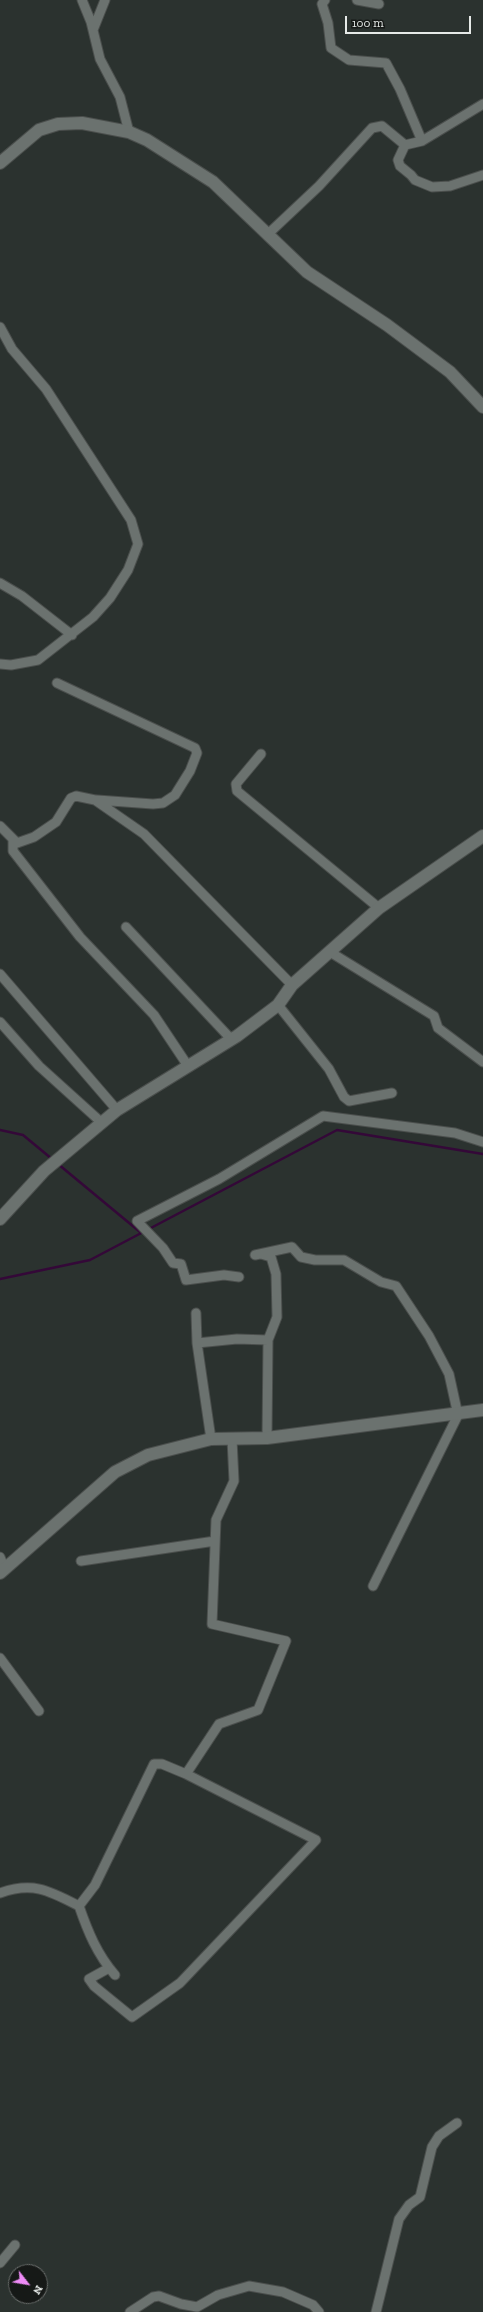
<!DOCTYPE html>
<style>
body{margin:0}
#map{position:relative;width:483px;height:2312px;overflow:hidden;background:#2b322f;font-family:"Zilla Slab",serif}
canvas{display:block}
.north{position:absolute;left:8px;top:2264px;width:40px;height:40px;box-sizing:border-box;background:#161917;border:1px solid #696d6b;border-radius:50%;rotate:121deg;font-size:11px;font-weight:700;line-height:16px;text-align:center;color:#e6eae8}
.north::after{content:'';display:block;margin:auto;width:14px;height:18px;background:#ef8bf7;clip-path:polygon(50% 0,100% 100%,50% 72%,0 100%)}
.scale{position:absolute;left:345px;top:16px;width:126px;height:18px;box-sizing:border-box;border:2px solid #e6eae8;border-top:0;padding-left:5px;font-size:12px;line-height:14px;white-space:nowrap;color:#e6eae8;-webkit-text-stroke:3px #161917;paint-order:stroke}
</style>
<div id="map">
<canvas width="483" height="2312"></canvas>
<div class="north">N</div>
<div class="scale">100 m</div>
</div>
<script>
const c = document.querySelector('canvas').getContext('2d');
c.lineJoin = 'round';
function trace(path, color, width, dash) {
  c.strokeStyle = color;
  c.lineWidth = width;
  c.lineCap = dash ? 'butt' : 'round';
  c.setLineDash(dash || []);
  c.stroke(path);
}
trace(new Path2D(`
 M0,1130L23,1135L52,1159
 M58,1164L140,1232
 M0,1279L90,1260L337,1130L483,1154`), '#340838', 2.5);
const street = new Path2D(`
 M82,0L91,22L100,59L120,97L129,132
 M325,0L322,4L328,23L331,48L349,60L386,63L400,89L422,141
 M357,0L379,4
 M93,30L105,0
 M405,145L398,160L400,166L411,175L415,180L432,187L450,186L483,175
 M268,234L319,186L372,128L382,126L405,145L422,141L483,104
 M0,327L12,349L46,389L131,520L138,544L128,570L110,598L93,617L38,660L11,665L0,664
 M0,583L22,596L72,635
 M57,683L195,748L197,753L190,771L175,795L163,803L153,804L97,800
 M261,754L236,784L237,791L379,908
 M0,826L17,843L34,837L56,822L71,798L76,796L95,800L144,834L292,985
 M13,840V851L80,937L154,1015L188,1066
 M126,927L231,1039
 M330,952L434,1016L438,1028L483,1062
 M0,974L117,1110
 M278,1005L329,1069L344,1097L349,1101L392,1093
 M0,1022L39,1066L101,1122
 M261,1254L271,1257L276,1274L277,1317L268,1340L267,1438
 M255,1255L292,1247L301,1257L315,1260H344L381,1282L396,1286L429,1336L449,1374L458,1415L373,1586
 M239,1277L224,1275L186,1280L181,1264L173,1263L163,1248L137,1221L219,1179L323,1116L455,1133L483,1142
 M196,1313L197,1343L211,1439
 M197,1343L237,1339L268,1340
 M0,1557L5,1569
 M81,1561L215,1541
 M0,1658L39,1711
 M0,1893C33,1881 50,1891 79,1906
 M109,1968L89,1979L94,1986L132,2017L180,1983L316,1840L186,1774
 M115,1975C97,1954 88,1932 79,1906L95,1885L154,1764H162L186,1774L219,1724L258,1710L286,1641L212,1624L216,1520L234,1481L232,1439
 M0,2263L15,2245
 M130,2312L153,2297L159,2296L181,2304L197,2307L218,2295L249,2286L283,2292L313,2305L319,2312
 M376,2312L399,2219L409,2205L420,2197L432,2147L439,2136L457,2123`);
const secondary = new Path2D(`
 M0,163L39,130L58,124L82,123L129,132L147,140L213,182L307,272L387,325L450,372L483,407
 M0,1219L44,1171L117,1110L237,1036L278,1005L292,985L379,908L483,836
 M0,1573L115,1472L148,1455L211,1439L267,1438L483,1410`);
trace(street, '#4b4f4d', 11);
trace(secondary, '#4b4f4d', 14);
trace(street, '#6b726f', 9);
trace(secondary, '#6b726f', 12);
</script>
